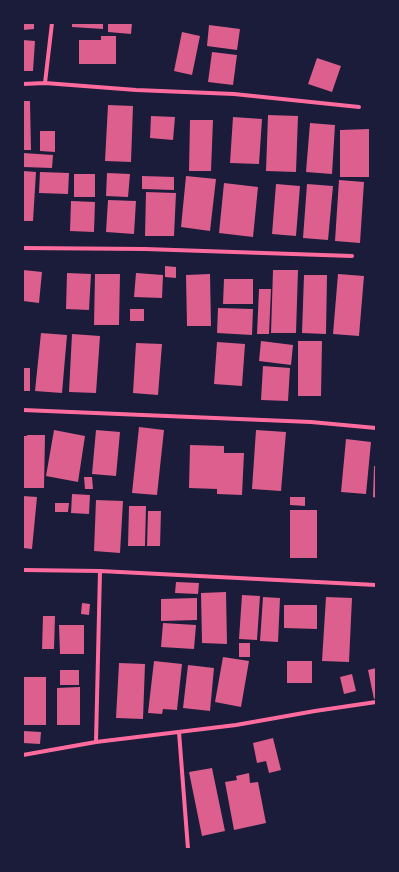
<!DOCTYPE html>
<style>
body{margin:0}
#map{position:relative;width:399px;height:872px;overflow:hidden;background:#1b1b3a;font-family:"Varela Round",sans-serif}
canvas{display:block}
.frame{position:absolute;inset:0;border:24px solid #1b1b3a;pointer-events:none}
</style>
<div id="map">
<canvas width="399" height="872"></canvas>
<div class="frame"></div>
</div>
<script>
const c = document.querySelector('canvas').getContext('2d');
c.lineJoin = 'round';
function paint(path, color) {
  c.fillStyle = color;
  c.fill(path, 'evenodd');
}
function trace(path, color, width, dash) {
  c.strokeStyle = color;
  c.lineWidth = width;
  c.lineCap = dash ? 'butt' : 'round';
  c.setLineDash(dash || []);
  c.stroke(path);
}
paint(new Path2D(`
 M23,23H34V29L23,30Z
 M72,23H103V29L72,27Z
 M108,23H132L131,34L108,32Z
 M209,25L240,29L237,50L207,46Z
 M182,32L200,36L192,75L174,71Z
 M101,36H116V64H79V40H101Z
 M23,40L35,41L33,71H23Z
 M212,52L237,55L233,85L208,82Z
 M317,58L341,66L332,92L308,84Z
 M23,101H30L31,150H23Z
 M108,105L133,106L131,162L105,161Z
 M268,115L298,116L296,172L266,171Z
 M151,116L175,117L173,140L150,138Z
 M233,117L262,119L259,164L230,163Z
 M190,120H213L211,171H189Z
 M310,123L335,125L332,174L306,172Z
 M369,129V177H340V130Z
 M40,131H55V152L40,151Z
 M23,153L53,155L52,168L23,167Z
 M23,171L36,172L33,221H23Z
 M40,172L69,173L68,194L39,193Z
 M107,173L130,174L128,197L106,196Z
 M74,174H95V197H74Z
 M142,176L174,177V190L142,189Z
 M186,176L216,179L210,231L181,227Z
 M339,180L364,182L360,243L335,241Z
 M224,183L258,187L253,237L219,233Z
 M276,184L300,186L296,236L272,234Z
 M307,184L333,186L328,240L303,238Z
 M146,192L176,193L174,236H145Z
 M108,200L136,201L134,234L106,232Z
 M71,201L95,202L94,232L70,231Z
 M165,266L176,267V278L165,277Z
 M23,270L42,272L39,303L23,301Z
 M273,270H298L296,333H271Z
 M67,273L91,274L89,310L66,309Z
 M136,273L163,275L162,298L134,297Z
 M95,274H120L119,325H94Z
 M210,274L211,326H187L186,275Z
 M338,274L364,276L359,336L333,334Z
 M304,275H327L326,334L302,333Z
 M224,279H253V304H223Z
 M259,289H271L269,334H257Z
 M218,308L253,309L252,335L217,333Z
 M130,309H144V321H130Z
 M41,333L67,335L62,393L35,391Z
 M72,334L100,336L96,393L69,392Z
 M261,341L293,345L291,365L259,361Z
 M298,341H322L321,396H298Z
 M217,342L245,344L242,386L214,384Z
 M136,343L162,344L158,395L133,393Z
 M263,366L290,368L288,401L261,400Z
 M23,368H30V391H23Z
 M139,427L164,430L157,495L132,493Z
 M54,430L85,436L78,482L46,476Z
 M96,430L120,432L116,476L92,474Z
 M256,430L286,432L281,491L252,489Z
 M27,435H45L44,488H23V436H27Z
 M346,439L371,442L366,494L341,492Z
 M190,445L224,446V453H244L242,495L217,494V489L189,488Z
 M374,466H376V498L373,497Z
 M84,477H92L93,489H85Z
 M72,494L90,495L89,514L71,513Z
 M23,496L37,497L32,549L23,548Z
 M290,497H305V506L290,505Z
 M96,500L123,501L120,553L94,551Z
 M55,503H69L68,512H55Z
 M129,506H146L145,546H128Z
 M290,510H317V558H290Z
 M148,511H161L160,546H147Z
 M176,582L199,583L198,594L175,593Z
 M226,592L227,644L202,643L201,593Z
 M242,595L260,596L257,640L239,639Z
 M263,597L280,598L278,642L260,641Z
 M326,597L352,598L349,662L322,661Z
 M197,598V620L161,621V599Z
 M82,603L90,604L89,615L81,614Z
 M284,605H317V629L284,628Z
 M43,616H55L54,649H42Z
 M163,623L196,625L194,649L161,647Z
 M59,625H84V654H60Z
 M239,643H250V657H239Z
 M223,657L249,661L241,707L215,702Z
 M154,661L182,664L177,710L163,709L162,714L148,713Z
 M287,661H312V683H287Z
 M119,663L145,664L143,719L116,718Z
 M188,665L214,668L210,711L183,708Z
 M376,668V698L374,699L368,670Z
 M60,670H79V685H60Z
 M352,674L356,691L344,694L340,677Z
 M24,677H46V725H24Z
 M80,687V725H57V688Z
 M23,731L41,732L40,744L23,743Z
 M273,738L281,770L269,773L266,761L257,763L253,743Z
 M212,768L225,831L202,836L189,772Z
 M249,773L250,783L258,782L266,823L234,830L225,782L237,780L236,776Z`), '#dd5f8e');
trace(new Path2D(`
 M45,83L52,23
 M23,84L45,83L136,90L234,94L359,107
 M23,248L145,249L352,256
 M23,410L311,422L376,428
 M23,570L100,571L376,585
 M179,732L188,849
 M96,742L100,571
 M23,755L96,742L236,725L315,711L376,702`), '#ff6b9d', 4);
</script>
